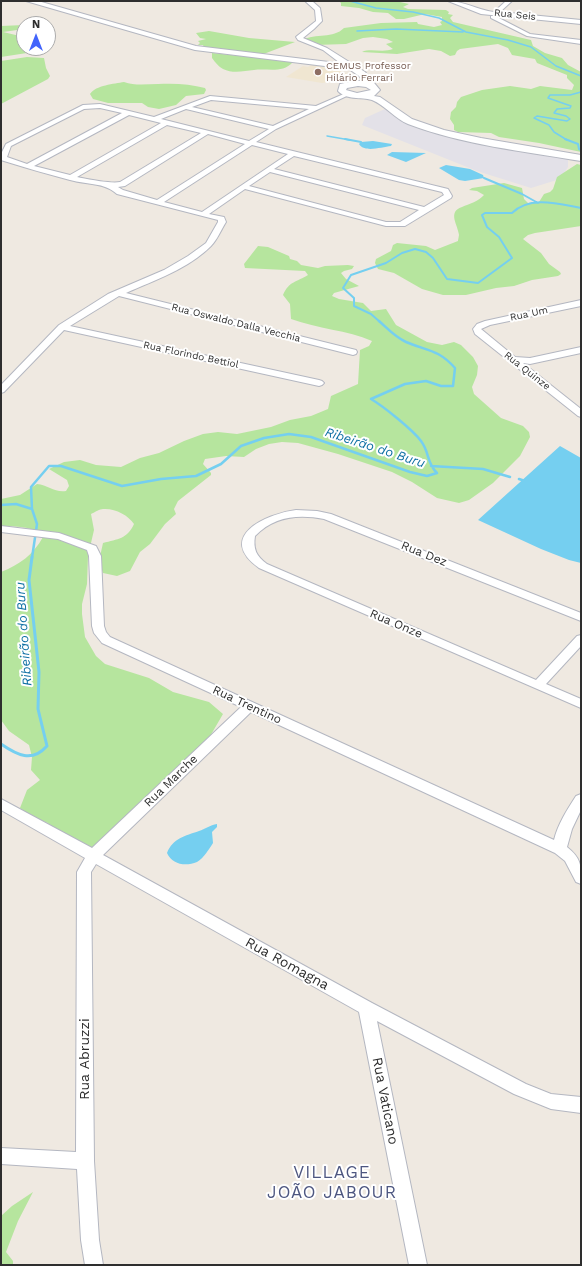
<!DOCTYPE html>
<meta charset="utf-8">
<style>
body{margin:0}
#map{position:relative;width:582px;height:1266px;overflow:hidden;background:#efe9e1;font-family:"Work Sans",sans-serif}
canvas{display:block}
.frame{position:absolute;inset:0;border:2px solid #2e2e2e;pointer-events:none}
.north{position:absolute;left:16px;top:16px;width:40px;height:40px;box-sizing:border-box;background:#fff;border:1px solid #ababab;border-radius:50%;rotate:0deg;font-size:11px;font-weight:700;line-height:16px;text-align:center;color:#2e2e2e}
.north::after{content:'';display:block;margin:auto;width:14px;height:18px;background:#4264fb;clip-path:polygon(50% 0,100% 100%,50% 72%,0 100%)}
</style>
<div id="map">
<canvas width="582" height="1266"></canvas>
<div class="frame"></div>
<div class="north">N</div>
</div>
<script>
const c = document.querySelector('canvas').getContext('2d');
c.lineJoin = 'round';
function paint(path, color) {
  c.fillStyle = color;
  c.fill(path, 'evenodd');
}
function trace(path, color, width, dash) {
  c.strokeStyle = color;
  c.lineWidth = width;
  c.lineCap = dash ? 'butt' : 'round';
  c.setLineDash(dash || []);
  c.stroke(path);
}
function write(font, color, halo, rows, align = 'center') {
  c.font = font + ' "Work Sans",sans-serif';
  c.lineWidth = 4;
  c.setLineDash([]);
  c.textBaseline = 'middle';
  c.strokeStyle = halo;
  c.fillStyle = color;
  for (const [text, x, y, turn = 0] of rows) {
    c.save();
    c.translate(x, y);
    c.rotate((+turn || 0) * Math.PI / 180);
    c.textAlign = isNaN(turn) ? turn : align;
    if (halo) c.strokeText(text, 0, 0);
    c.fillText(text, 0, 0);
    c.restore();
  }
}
paint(new Path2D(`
 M385,109L403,119L443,135L495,147L568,158V167L560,179L531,188L477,171L362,125L365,118Z`), '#e3e1e8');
paint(new Path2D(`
 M313,64L325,65L357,78L322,83L286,77L303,66L308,67Z`), '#f0e6d1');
paint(new Path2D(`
 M339,1L400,2L409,4L403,7L408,9L446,10L449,12L448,14L453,15L450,18L453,22L531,40L533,46L545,53L562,58L568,65L581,72V152L539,143L499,137L491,133L458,132L454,130V125L450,119L451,112L456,107L457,102L461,97L482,90L510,86L531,89L540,86L572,90L574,85L567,78V75L537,63L535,59L512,55L508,48L498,44L460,49L457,51L455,55L450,56L441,51L429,49L397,54L362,52C370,48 383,53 393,49L386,44L393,42L387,39L373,37L363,38L346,44L315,45L302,40C316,33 333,39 344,28L381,23L417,22L418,24L434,27L442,25L440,22L442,21V17L425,14L404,19H396L388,13L373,12L359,8L341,6V3Z
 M24,25V29L3,32L24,37V48H40V51L1,57V26Z
 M209,31L249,38L295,42L261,55L204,48L203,45H198L200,43L198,41L206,39L200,38L196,33Z
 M212,53L289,61L293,62C282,74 268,68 254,70C244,71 233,74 223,69C219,67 215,62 212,58Z
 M27,57L44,58L46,68L50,76L48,79L1,104V61Z
 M124,82C135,86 147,84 158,84C174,83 191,84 205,88L206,90L204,94L186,96L176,105L159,109L148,107L142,103H108L93,99L90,94C96,85 114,84 124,82Z
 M577,164L581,165V226L535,233L528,235L523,239L541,253L549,264L560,272L561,274L558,276L532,280L514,286L496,288L466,295H443L422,289L394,273L378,269L375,263L376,259L391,251L393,245L397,243L426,246L435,250L458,241C458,241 459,235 459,235C458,225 447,212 462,207C469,204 479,201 484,195L477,191L469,190L472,188L504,183L522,188L524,199L528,203L539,202L544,194L550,192L553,189L557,177Z
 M258,246L268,247L289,256L290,259L297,261L301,265L318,268L325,266L348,265L354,266L352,269L344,271L341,273L346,279L359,286L334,293L332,296L339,299L363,303L371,311L386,309L396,325L427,342L442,345L454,342L461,345L473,357L478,366L477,375L472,387L474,394L501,418L523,426L529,432L530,437L520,456L493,483L469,500L459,503L437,498L412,482L392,472L338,454L298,443L282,442L269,444L256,449L244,457L226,456L205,459L203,464L211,473V475L178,501L174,509L176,514L165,524L150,544L140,552L130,571L117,576L103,573L99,561L103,543C118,539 127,539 134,524C128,515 115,508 103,509C100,509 95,512 91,514L94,530L88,556L87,584L82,604V614L85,637L96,656L105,664L149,678L173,692L209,702L223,714L209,738L96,851L51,836L48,823L32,817L20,808L27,790L40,780L31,770L32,757L29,745L9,731L1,720V572C19,565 33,555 43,537C32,525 16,527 1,526V499L20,495L37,484C48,485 55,493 66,491L69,486L67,480L49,469L64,462L80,460L96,465L121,467L140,458L159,453L184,441L203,434L218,432L237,434L271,427L290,420L311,416L328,409L331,396L358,384L360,350L369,346L372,341C347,330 318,329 291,319L290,304L283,295C289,281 297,282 308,275L305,271L245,268L244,264Z
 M33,1192L18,1221L6,1252L13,1261V1265H1V1216L12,1206Z`), '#b6e59e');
paint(new Path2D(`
 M373,141L392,144L391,146C382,147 364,153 359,144L361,142Z
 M392,152L426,153L406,162L387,155Z
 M446,165L470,169L483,175L484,178L465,181L459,180L439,168Z
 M560,446L581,458V563L569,560L541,549L478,520Z
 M217,824V827L212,832L213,843C209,849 204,858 197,862C185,867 172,864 167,853C173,838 185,836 199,831C205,829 210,825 217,824Z`), '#75cff0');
trace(new Path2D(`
 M350,1L376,8L413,12L439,18L466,32L508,40L531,47L556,66L581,76
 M357,31L396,29L463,32
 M327,136L350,140
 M567,140L554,132L549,125L534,118L537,116L567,121L570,119L566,116L554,113L557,109L570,108L571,106L548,98L550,95H570L581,92`), '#75cff0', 1.5);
trace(new Path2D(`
 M345,139L361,142
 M565,139L578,144L579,149L581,150
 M484,178L522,194L538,203
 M380,322L371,314L354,306V298L343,288L351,275L386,263L402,253L415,249L426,252L433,258L447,279L478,283L512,258L499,237L487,227L482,215L485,213H512C530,195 559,204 581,208`), '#75cff0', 2);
trace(new Path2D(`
 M431,466L483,469L510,477
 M519,479L525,481
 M1,505L16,504L32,509
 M32,558L37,524L32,509L31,487L49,466H61L122,486L161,479L196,476L221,464L241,446L264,438L289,434L311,437L410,472L427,476L437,473C426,462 430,453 421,441C413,430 383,406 371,399L405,384L426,381L441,386H453L455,368C438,349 427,351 406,342C395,337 388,329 379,321`), '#75cff0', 2.5);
trace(new Path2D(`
 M1,744C17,755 32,763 47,746L38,709L39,672L29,580L32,557`), '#75cff0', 3);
const minor = new Path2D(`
 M448,1C464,1 478,10 494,12L506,1H512L500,12L581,20V24L481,14Z
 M491,16H495L530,34L581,40V44L527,36L491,18Z
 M346,93L351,94L276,129L256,142L448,189L452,196L451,198L405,226H386L245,189L209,214L224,217L226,222C221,230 217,240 211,246C188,269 155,280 126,293L356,350L357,352L356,354L353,355L119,296L70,326L319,380L322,381L324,383L322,385L319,386L64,330L4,392L1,393V385L59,325L108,294L164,270L188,256L206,243L218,222V220L117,194C104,182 87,185 70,180C48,174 26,168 4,161L1,160V154L6,144L83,105L100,104L154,117L210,96L316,106ZM211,100L309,109L273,126L192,107ZM100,108L122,113L27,164L7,157L11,146L84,109ZM186,109L269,129L249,141L161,119ZM129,115L161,123L70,175L34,166ZM167,125L201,133L120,182C112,184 86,179 77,177ZM208,134L245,144L157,200L123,190L118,187L125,186ZM252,145L288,154L202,212L164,202ZM294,156L442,192L444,195L424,207L274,169ZM270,172L419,210L400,222H386L249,186Z
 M581,300V306L490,325L481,329L515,357L530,358L581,347V353L530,364L523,363L581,409V417L578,416L475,334L473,329L477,324L485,321Z
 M296,510L317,511L331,514L581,613V621L324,519C299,514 274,516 255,536C253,549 256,556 267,564L536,680L577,636L581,635V646L546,684L581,699V708L259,568C216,537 265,514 296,510Z
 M1,526L59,533L96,546L101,556L104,626L106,632L110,637L554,840C558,824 567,810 576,796L581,794V810L572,829L567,847C582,859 581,866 581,884L576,882L565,861L555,853L251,712L103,855L372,1003L526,1084L551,1094L581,1097V1113L551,1109L514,1094L377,1021L427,1265H409L359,1012L96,864L91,872L94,1161L99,1240L103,1265H85L81,1240L77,1169L1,1164V1148L76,1152L77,872L85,858L1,810V799L92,848L241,707L102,643L94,633L92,626L89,556L87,550L58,539L1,532Z`);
const tertiary = new Path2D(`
 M305,1H312L320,8L322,21L314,29L303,38L327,48L354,65V69H348L323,50L298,40L296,37L297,36L316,21L315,10Z`);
const secondary = new Path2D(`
 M26,1H38L196,46L354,65L365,72L380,90L374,96L380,97L412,119L444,130L481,138L581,155V161C523,151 463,145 408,124C395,119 385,105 372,100C361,97 346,100 338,91L340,84L354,81H364L359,76L349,69L195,50ZM358,86L366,87L371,90L357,93L346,90L347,88Z`);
trace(minor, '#b4b7c1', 2);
trace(tertiary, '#b4b7c1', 2);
trace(secondary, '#b4b7c1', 2);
paint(minor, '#fff');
paint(tertiary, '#fff');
paint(secondary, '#fff');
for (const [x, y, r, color] of [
 [318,72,4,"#8d6e63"]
]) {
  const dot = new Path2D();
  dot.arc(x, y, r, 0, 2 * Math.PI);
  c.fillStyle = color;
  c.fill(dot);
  trace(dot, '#fff', 1.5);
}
write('10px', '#2e2e2e', '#fff', [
 ["Rua Seis",515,15,6],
 ["Rua Um",529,314,-12],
 ["Rua Oswaldo Dalla Vecchia",236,323,14],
 ["Rua Florindo Bettiol",191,355,12],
 ["Rua Quinze",527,371,38]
]);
write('10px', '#785e54', '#fff', [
 ["CEMUS Professor",326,66],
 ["Hilário Ferrari",326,78]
], 'left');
write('12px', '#2e2e2e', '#fff', [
 ["Rua Dez",424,554,22],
 ["Rua Onze",396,624,23],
 ["Rua Trentino",247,705,25],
 ["Rua Marche",171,781,-44]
]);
write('italic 13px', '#0d6fa3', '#fff', [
 ["Ribeirão do Buru",375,448,18],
 ["Ribeirão do Buru",24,634,-94]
]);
write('14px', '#2e2e2e', '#fff', [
 ["Rua Romagna",287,964,29],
 ["Rua Abruzzi",85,1059,-90],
 ["Rua Vaticano",385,1101,79]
]);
c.letterSpacing = '1px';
write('17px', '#4d5680', '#fff', [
 ["VILLAGE",332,1173],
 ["JOÃO JABOUR",332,1193]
]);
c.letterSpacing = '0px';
</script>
